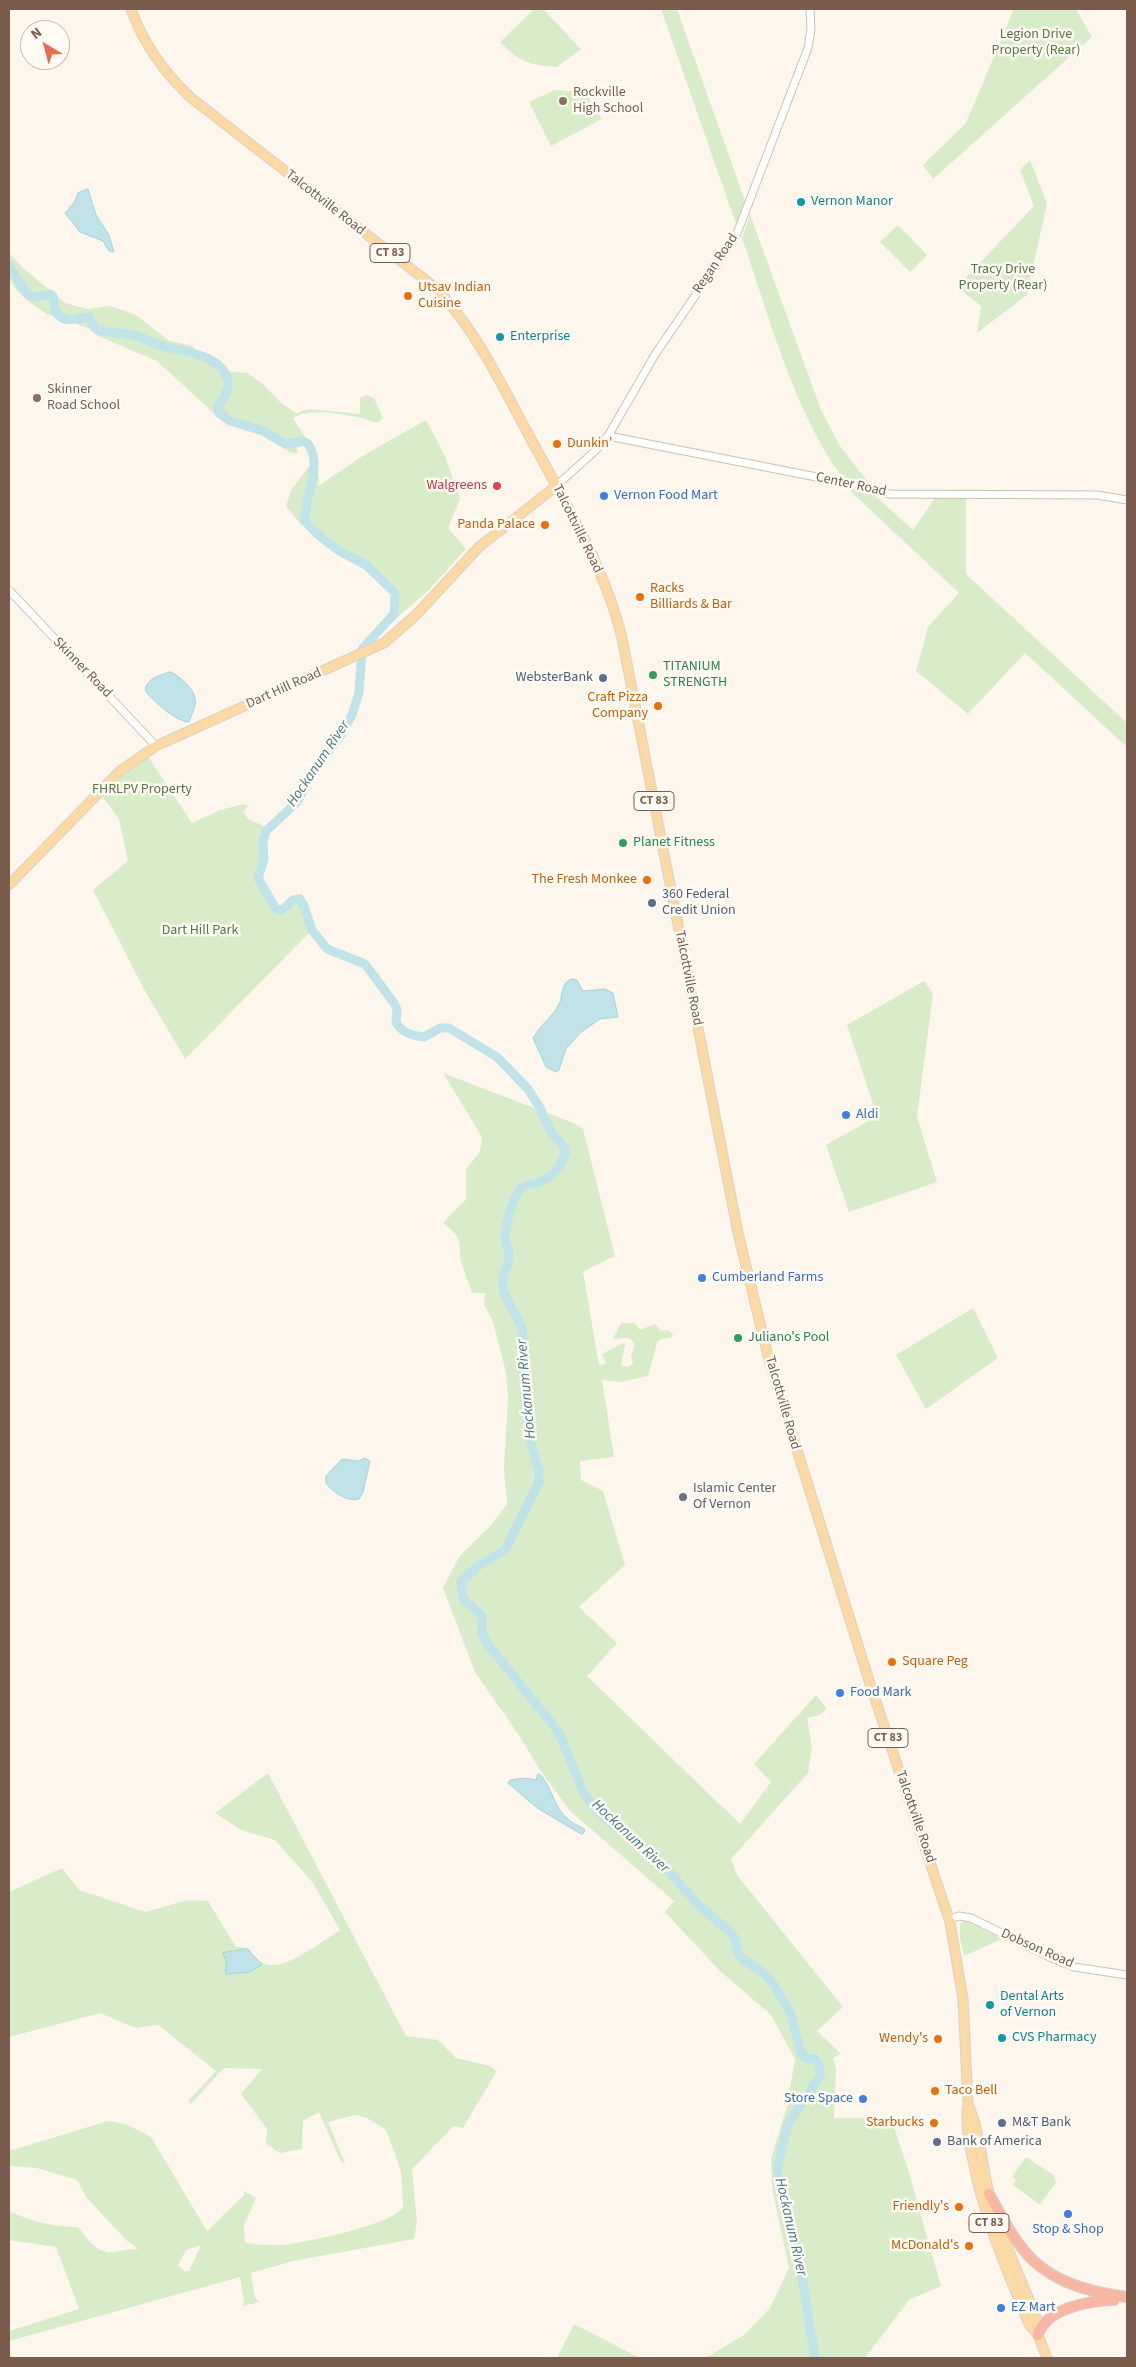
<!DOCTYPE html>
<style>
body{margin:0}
#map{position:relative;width:1136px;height:2367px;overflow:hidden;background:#fdf6ec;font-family:"Source Sans 3",sans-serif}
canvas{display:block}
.frame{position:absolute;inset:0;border:10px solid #7a5c4d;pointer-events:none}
.north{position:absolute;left:20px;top:20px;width:50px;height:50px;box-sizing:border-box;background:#fffaf3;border:1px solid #cabbb1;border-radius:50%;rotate:323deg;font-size:14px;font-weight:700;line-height:20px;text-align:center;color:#7a5c4d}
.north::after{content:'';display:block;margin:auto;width:18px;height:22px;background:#e76f51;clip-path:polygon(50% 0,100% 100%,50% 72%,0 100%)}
</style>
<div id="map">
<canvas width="1136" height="2367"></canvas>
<div class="frame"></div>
<div class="north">N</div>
</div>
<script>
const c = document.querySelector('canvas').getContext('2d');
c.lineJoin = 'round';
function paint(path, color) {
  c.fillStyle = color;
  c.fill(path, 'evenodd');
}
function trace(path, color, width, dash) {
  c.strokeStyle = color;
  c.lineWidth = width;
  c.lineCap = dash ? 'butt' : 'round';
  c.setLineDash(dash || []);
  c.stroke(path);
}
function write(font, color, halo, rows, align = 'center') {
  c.font = font + ' "Source Sans 3",sans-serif';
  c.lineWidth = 5;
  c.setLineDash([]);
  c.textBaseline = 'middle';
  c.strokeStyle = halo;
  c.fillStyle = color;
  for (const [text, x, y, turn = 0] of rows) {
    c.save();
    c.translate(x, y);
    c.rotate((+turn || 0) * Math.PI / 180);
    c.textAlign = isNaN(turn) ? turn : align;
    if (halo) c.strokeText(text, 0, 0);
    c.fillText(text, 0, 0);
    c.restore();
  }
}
paint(new Path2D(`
 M534,9H543L581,49L557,67C530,65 519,62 500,42Z
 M661,9H677L745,201L736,224Z
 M1014,9H1076L1092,37L933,179L923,165L966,123Z
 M555,90C585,92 588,92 602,119L551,146L529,102Z
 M1030,160L1047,203L1027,295L977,333L981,306L957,287L1034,206L1020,170Z
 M750,214L821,410L840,446L868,482L842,477C793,410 769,316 742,238Z
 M898,225L927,255L910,272L880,242Z
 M9,253L23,268L65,303L87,309L110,306L136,315L168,340L192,346L227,371L247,373L263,384L280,402L296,413L309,409L360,414V398L367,395L374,398L383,418C380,421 377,423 373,422C369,421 366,418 362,418C343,415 309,407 293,418L314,451L319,479L318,486L364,455L426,420L445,456L460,499L448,528L466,549L428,591L374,637C387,624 402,610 393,591L364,563L341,553L307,524L301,525L286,506L291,490L311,464L308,448L304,445L297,448L298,454L292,453L260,435L220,419L157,361L98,336L88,328L47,314L32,304L16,290L9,278Z
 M847,488L873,494L913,530L935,498H966V574L1127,723V747L1025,653L968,714L916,671L928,627L959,593Z
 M147,755L192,823L220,810L244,804L248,806L244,811C246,823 260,821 267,829L263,841L264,862L258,876L259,884L277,910L284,909L294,899L300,900L312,930L185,1059L144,989L93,890L128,861L119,819L101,795L126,770Z
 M924,981L933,993L917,1117L937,1182L849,1212L826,1145L877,1116L847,1025Z
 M443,1073L576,1124L583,1129L615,1256L583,1272L599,1365L606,1364L602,1354L623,1343L625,1345L621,1366L628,1367L633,1363L631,1355L635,1346L633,1341L627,1338L613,1339L621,1323H635L640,1330L655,1324L661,1331L668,1330L673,1334L672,1337L659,1340L657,1343L648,1376L620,1382L602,1380L614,1457L580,1461L581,1480L603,1491L625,1565L579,1607L617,1643L587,1676L740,1824L771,1782L754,1764L816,1695L827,1709L819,1715L807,1718L812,1746L808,1773L731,1859L737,1875L843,2007L817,2031L841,2054L833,2058L836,2068L834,2118H891L908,2169L941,2286L909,2300L865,2358H701L709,2356L744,2335L770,2308L789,2268L772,2188L771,2158L787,2107L795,2059L771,2015L719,1970L665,1912L674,1901L570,1811L540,1770L518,1734L475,1672L443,1588L459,1557L491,1525L507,1504L504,1469L508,1397L506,1372L493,1322L484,1304L485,1293H472C469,1284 465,1274 462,1265C456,1241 467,1242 443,1223L466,1199V1169L480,1152L482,1137Z
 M973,1308L998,1358L926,1409L896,1355Z
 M268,1773L406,2036L438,2040L456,2058L490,2066L497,2071L463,2128L454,2126L412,2169L417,2222L414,2239L293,2261L251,2273L255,2298L260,2302L242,2306L244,2302L240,2277L9,2341V2331L79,2309L56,2247L9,2240V2207L11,2212C33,2222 54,2227 78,2227C88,2239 97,2255 115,2252C123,2250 130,2249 138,2249L126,2240L86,2197L77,2180L37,2168L9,2166V2151L108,2121L126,2124L151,2137L207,2231L244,2195V2191L256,2198L244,2225L245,2243C257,2244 271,2246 284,2245C306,2242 393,2225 403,2207L401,2171L386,2130L367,2118L355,2115L328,2122L345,2163L341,2162L319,2112L303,2121L302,2149L280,2153L266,2144L267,2129L241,2094L262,2069L224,2068L191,2104L188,2101L216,2071L158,2025L136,2028L100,2013L9,2037V1892L62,1868L79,1890L145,1912L188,1900L208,1901L236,1947L248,1948C255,1956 262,1966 273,1965C292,1965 324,1940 340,1930L313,1883L275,1840L241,1830L215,1813ZM201,2245L189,2271H184L178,2265L186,2250Z
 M965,1920L1002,1939L964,1956L960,1938V1924Z
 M1026,2157L1055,2176L1054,2178L1057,2181L1040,2205L1013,2185L1016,2180L1012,2176Z
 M574,2324L640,2358H557Z`), '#d8ecc9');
const water = new Path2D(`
 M88,189L96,215L109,235L114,252L109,251L103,241L80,232L65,213L74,203L78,193Z
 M170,672C178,674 194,689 195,698C197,705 191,716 189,722C178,723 150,699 145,690C147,678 160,675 170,672Z
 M572,979L577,980L583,991L605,989L613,993L618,1017L600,1019L580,1033L566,1049L559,1070L556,1072L546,1067L533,1038C540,1025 554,1016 560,1002C563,994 561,982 572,979Z
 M365,1458L370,1461L363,1492L359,1499C348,1502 333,1493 326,1483V1476L342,1459L358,1461Z
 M538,1774L541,1775C558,1798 553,1815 583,1828L585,1830L583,1834H581L537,1808L508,1783L510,1780L525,1778L536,1780Z
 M247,1949L262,1965L249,1972L227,1974L225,1972L227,1964L223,1953Z`);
paint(water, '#bfe3e8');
trace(water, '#a5d3da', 1);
trace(new Path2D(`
 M9,266L28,295L38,297L50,294L53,296L55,311C64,325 76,318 89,317L95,328L99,331C111,333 123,332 134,335C143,337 151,343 159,345C181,352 223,353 228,382C230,391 222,399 218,406L219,413L230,421L263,431L286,444L303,441L308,444C324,466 303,498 305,521L317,534L339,551L366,565L395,593L394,614L362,649L359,693L352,715L341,735L309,780L297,802L266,831L263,841L264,860L258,878L276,909L282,910L293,900L300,899L304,906L312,930L327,949L365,964L394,1003L397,1010L396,1022C401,1032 413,1036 424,1037L440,1028H449L497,1057L528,1089L540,1108L551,1132L565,1148C567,1160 553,1176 542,1181C534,1185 524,1183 518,1191C513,1199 505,1227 505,1236C505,1242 509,1248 509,1255C508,1270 499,1275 504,1292C508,1306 519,1315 522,1330L526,1411L531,1443L539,1471V1482L505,1550L478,1566L461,1582L463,1599L482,1616V1634L488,1645L558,1731L582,1789L591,1804L602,1816L657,1859L700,1906L731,1933L735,1939L739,1956L764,1974L774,1985L791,2014L801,2053L806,2058L815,2059L819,2065L820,2077L788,2123L777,2169L800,2265L815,2358`), '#bfe3e8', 9);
const minor = new Path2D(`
 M608,436L837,481L889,494L1097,495L1127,500
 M556,486L595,451L608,436L656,353L736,236L808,48L811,29L810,9
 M9,590L156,746
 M949,1919L959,1916L971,1918L1050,1957L1074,1967L1127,1975`);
const major = new Path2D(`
 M131,9C143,43 164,72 190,97L437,289C478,333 503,388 532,441C566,504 605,568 622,638L738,1233L769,1360L871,1687L950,1922L963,1999L968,2104C965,2123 969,2141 973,2161C984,2218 1007,2271 1029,2324L1038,2335
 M9,885L120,771L156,746L384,643L416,615L479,547L556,486
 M968,2104C981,2134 982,2169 991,2201C1003,2242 1022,2280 1037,2320L1038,2335L1047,2358`);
const highway = new Path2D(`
 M989,2194C999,2211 1007,2228 1019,2244C1044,2280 1086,2292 1127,2297
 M1038,2335C1046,2308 1089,2301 1114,2300`);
trace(minor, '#d1beb0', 9);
trace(major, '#dad1cd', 11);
trace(highway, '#dad1cd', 12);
trace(minor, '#fff', 7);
trace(major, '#fbd9a5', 9);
trace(highway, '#f7b7a3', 10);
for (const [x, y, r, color] of [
 [563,101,5,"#8d6e63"],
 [801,202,5,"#0f9aa8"],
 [408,296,5,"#e8710a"],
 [500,337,5,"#0f9aa8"],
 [37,398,5,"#8d6e63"],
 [557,444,5,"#e8710a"],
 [497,486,5,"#e0444e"],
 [604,496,5,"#3f7fe0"],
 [545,525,5,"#e8710a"],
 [640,597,5,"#e8710a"],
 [653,675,5,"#2e9e5b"],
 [603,678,5,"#5c6f8a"],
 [658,706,5,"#e8710a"],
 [623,843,5,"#2e9e5b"],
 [647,880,5,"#e8710a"],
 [652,903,5,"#5c6f8a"],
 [846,1115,5,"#3f7fe0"],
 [702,1278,5,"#3f7fe0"],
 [738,1338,5,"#2e9e5b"],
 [683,1497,5,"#6b7280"],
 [892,1662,5,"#e8710a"],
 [840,1693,5,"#3f7fe0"],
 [990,2005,5,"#0f9aa8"],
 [1002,2038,5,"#0f9aa8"],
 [938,2039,5,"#e8710a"],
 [935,2091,5,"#e8710a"],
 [863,2099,5,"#3f7fe0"],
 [934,2123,5,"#e8710a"],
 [1002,2123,5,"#5c6f8a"],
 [937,2142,5,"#5c6f8a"],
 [959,2207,5,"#e8710a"],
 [1068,2214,5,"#3f7fe0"],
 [969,2246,5,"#e8710a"],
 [1001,2308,5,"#3f7fe0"]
]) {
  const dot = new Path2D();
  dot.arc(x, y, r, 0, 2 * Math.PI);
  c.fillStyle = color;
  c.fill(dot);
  trace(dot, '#fffaf3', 2);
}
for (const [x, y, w] of [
 [390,253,40],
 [654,801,40],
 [888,1738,40],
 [989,2223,40]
]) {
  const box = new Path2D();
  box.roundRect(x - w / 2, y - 9.5, w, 19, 4);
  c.fillStyle = '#fffaf3';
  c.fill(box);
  trace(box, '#7a5c4d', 1);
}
write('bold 12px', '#7a5c4d', null, [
 ["CT 83",390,253],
 ["CT 83",654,801],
 ["CT 83",888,1738],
 ["CT 83",989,2223]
]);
write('14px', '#537a41', '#fffaf3', [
 ["Legion Drive",1036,35],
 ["Property (Rear)",1036,51],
 ["Tracy Drive",1003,270],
 ["Property (Rear)",1003,286],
 ["FHRLPV Property",142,790],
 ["Dart Hill Park",200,931]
]);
write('14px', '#785e54', '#fffaf3', [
 ["Rockville",573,93],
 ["High School",573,109],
 ["Skinner",47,390],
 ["Road School",47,406]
], 'left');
write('14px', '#0d838f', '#fffaf3', [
 ["Vernon Manor",811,202],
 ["Enterprise",510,337],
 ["Dental Arts",1000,1997],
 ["of Vernon",1000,2013],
 ["CVS Pharmacy",1012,2038]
], 'left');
write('14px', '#7a5c4d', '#fffaf3', [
 ["Talcottville Road",325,203,38],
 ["Regan Road",716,264,-56],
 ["Center Road",851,485,12],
 ["Talcottville Road",577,529,64],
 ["Skinner Road",82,668,46],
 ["Dart Hill Road",284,689,-24],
 ["Talcottville Road",688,978,79],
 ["Talcottville Road",782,1403,74],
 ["Talcottville Road",915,1817,71],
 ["Dobson Road",1037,1949,24]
]);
write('14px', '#c56008', '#fffaf3', [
 ["Utsav Indian",418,288,"left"],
 ["Cuisine",418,304,"left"],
 ["Dunkin'",567,444,"left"],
 ["Panda Palace",535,525],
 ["Racks",650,589,"left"],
 ["Billiards & Bar",650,605,"left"],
 ["Craft Pizza",648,698],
 ["Company",648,714],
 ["The Fresh Monkee",637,880],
 ["Square Peg",902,1662,"left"],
 ["Wendy's",928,2039],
 ["Taco Bell",945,2091,"left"],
 ["Starbucks",924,2123],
 ["Friendly's",949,2207],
 ["McDonald's",959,2246]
], 'right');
write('14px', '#be3a42', '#fffaf3', [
 ["Walgreens",487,486]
], 'right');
write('14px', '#366cbe', '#fffaf3', [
 ["Vernon Food Mart",614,496],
 ["Aldi",856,1115],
 ["Cumberland Farms",712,1278],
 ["Food Mark",850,1693],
 ["Store Space",853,2099,"right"],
 ["Stop & Shop",1068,2230,"center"],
 ["EZ Mart",1011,2308]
], 'left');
write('14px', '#27864d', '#fffaf3', [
 ["TITANIUM",663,667],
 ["STRENGTH",663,683],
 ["Planet Fitness",633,843],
 ["Juliano's Pool",748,1338]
], 'left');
write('14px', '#4e5e75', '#fffaf3', [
 ["WebsterBank",593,678,"right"],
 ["360 Federal",662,895],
 ["Credit Union",662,911],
 ["M&T Bank",1012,2123],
 ["Bank of America",947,2142]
], 'left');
write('14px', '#5b616d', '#fffaf3', [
 ["Islamic Center",693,1489],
 ["Of Vernon",693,1505]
], 'left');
write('italic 15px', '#437c86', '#fffaf3', [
 ["Hockanum River",319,764,-56],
 ["Hockanum River",527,1389,-95],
 ["Hockanum River",630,1837,43],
 ["Hockanum River",790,2227,77]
]);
</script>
